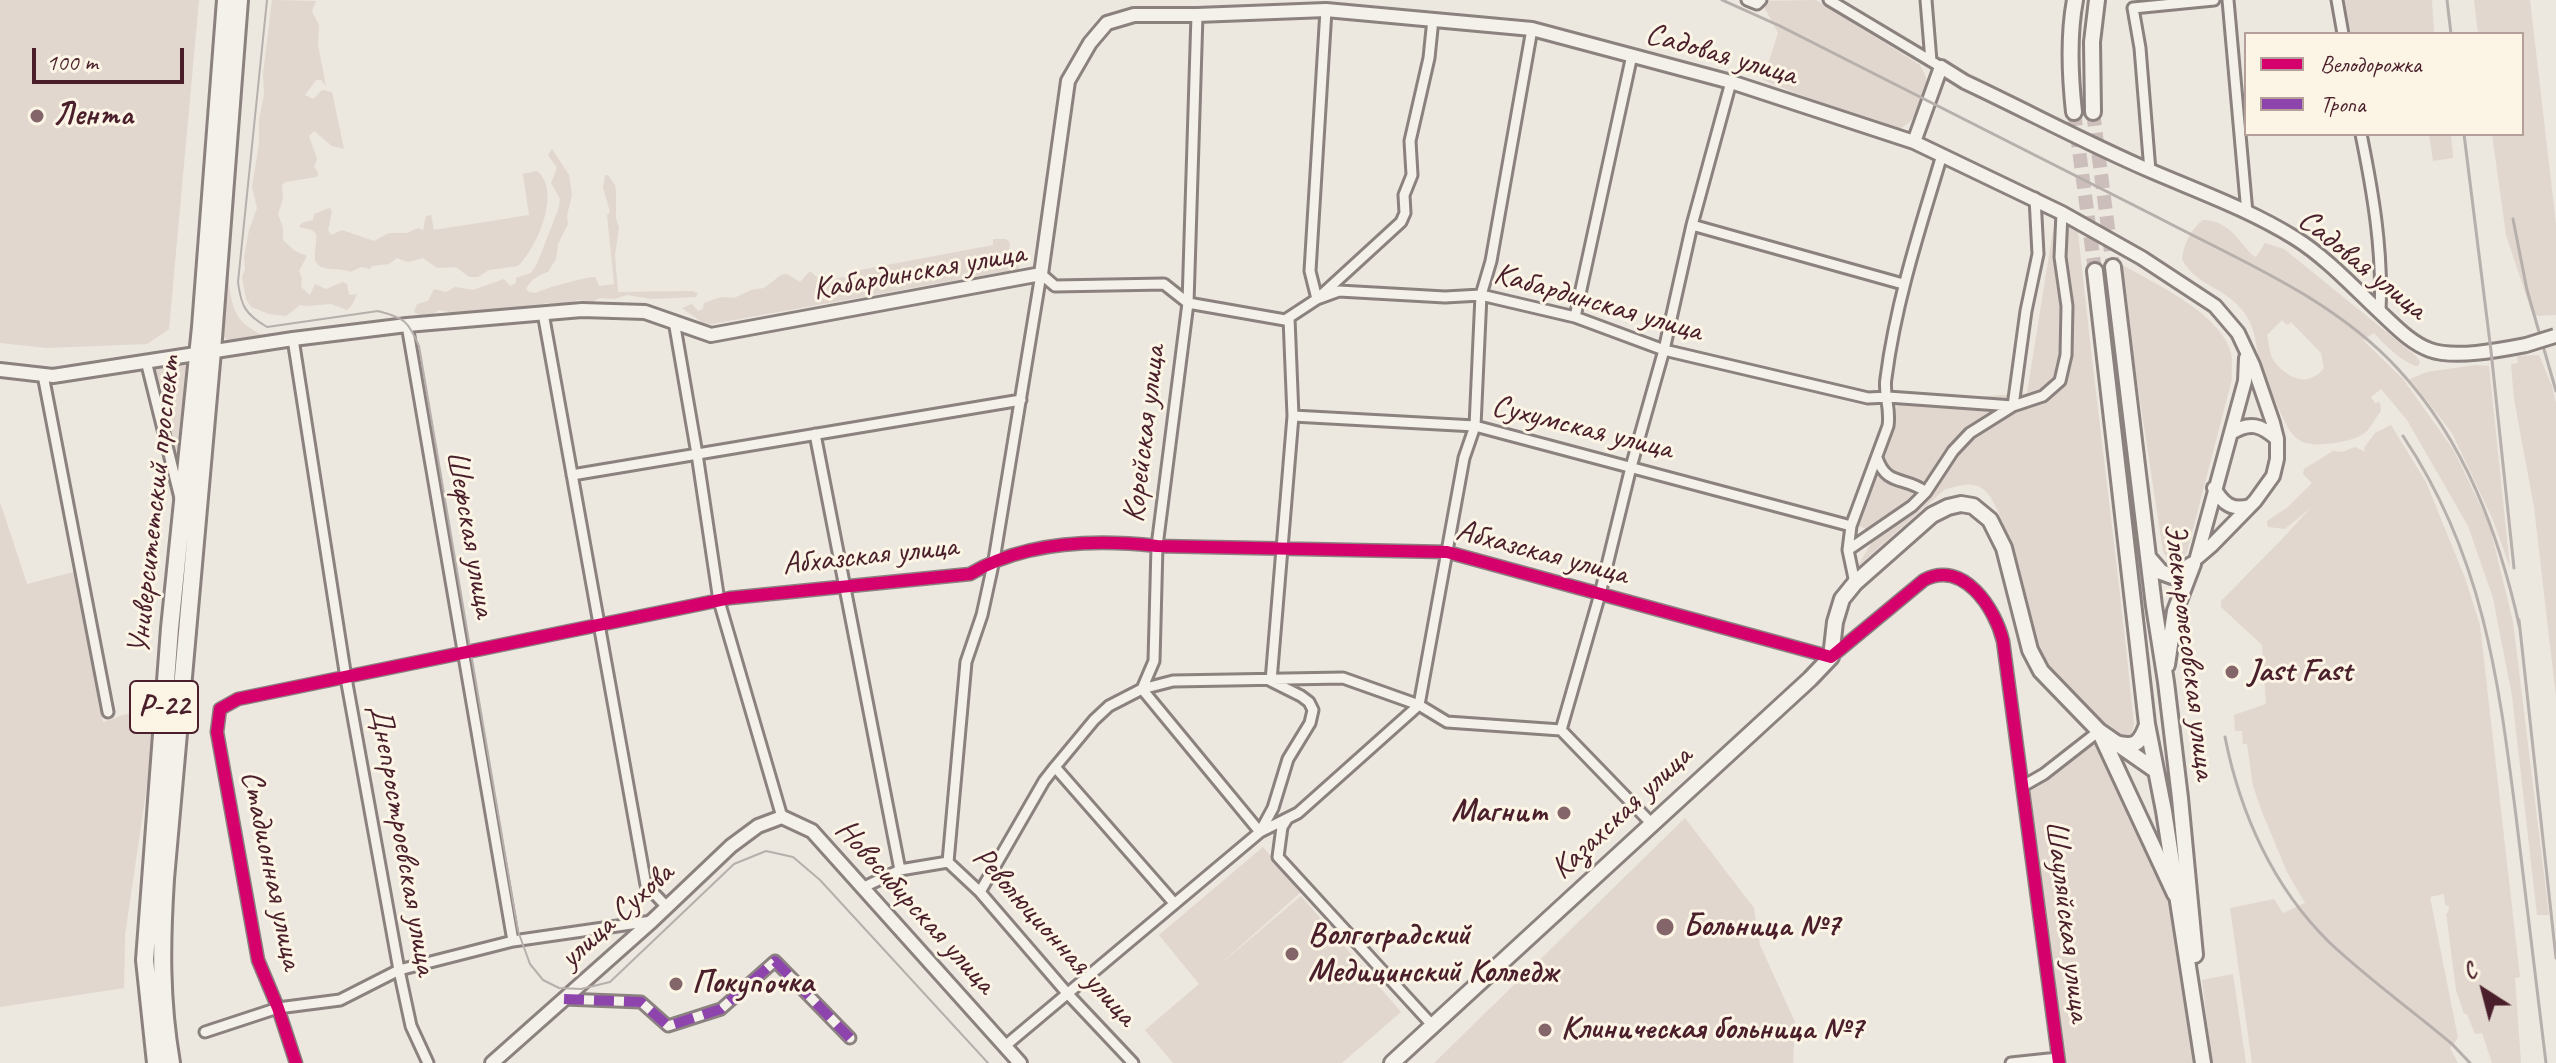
<!DOCTYPE html>
<meta charset="utf-8">
<style>
body{margin:0}
#map{position:relative;width:2556px;height:1063px;overflow:hidden;background:#ece7df;font-family:Caveat,sans-serif}
canvas{display:block}
.legend{position:absolute;left:2244px;top:32px;width:280px;height:104px;box-sizing:border-box;background:#fcf5e5;border:2px solid #b59f9b;margin:0;padding:10px 14px;list-style:none;font-size:24px;color:#4a1f2b}
.legend li{display:flex;align-items:center;gap:16px;height:40px}
.legend b{width:40px;border:2px solid #b59f9b}
.north{position:absolute;left:2444px;top:951px;width:80px;height:80px;-webkit-text-stroke:6px #fcf5e5;paint-order:stroke;rotate:324deg;font-size:22px;font-weight:700;line-height:32px;text-align:center;color:#4a1f2b}
.north::after{content:'';display:block;margin:auto;width:28px;height:36px;background:#4a1f2b;clip-path:polygon(50% 0,100% 100%,50% 72%,0 100%)}
.scale{position:absolute;left:32px;top:48px;width:152px;height:36px;box-sizing:border-box;border:4px solid #4a1f2b;border-top:0;padding-left:10px;font-size:24px;line-height:28px;white-space:nowrap;color:#4a1f2b;-webkit-text-stroke:6px #fcf5e5;paint-order:stroke}
</style>
<div id="map">
<canvas width="2556" height="1063"></canvas>
<ul class="legend">
<li><b style="height:10px;background:#d6006c"></b>Велодорожка</li>
<li><b style="height:10px;background:#8e44ad"></b>Тропа</li>
</ul>
<div class="north">С</div>
<div class="scale">100 m</div>
</div>
<script>
const c = document.querySelector('canvas').getContext('2d');
c.lineJoin = 'round';
function paint(path, color) {
  c.fillStyle = color;
  c.fill(path, 'evenodd');
}
function trace(path, color, width, dash) {
  c.strokeStyle = color;
  c.lineWidth = width;
  c.lineCap = dash ? 'butt' : 'round';
  c.setLineDash(dash || []);
  c.stroke(path);
}
function write(font, color, halo, rows, align = 'center') {
  c.font = font + ' Caveat,sans-serif';
  c.lineWidth = 6;
  c.setLineDash([]);
  c.textBaseline = 'middle';
  c.strokeStyle = halo;
  c.fillStyle = color;
  for (const [text, x, y, turn = 0] of rows) {
    c.save();
    c.translate(x, y);
    c.rotate((+turn || 0) * Math.PI / 180);
    c.textAlign = isNaN(turn) ? turn : align;
    if (halo) c.strokeText(text, 0, 0);
    c.fillText(text, 0, 0);
    c.restore();
  }
}
paint(new Path2D(`
 M2345,0H2432L2434,34H2351Z
 M2474,0H2530L2556,224V315L2533,316L2506,235L2492,134H2522V34H2478Z
 M2429,134H2451L2453,158L2433,161Z
 M2391,425L2426,482L2465,578L2480,625L2520,977L2515,978L2521,1063H2492L2482,1033L2475,1034L2467,1014H2464L2456,990L2446,913H2448L2449,906L2445,905L2444,894L2430,897L2458,1038L2450,1048L2458,1063H2252L2230,908L2274,899L2283,913L2305,903L2287,872L2262,812L2253,786L2247,744H2243L2242,731H2235L2234,715L2266,704L2262,645L2221,607V601L2282,539L2352,463L2371,466L2364,448L2375,433Z
 M1685,818L1754,908L1760,945L1795,1022L1793,1063H1434Z
 M1263,847L1301,892L1217,967L1301,896L1401,1012L1342,1063H1173L1145,1030L1199,984L1159,935Z`), '#e2d7ce');
paint(new Path2D(`
 M0,0H199L169,329L147,344L47,348L0,343Z
 M272,0L316,1L312,11L319,25L318,45L326,86L321,80H316L305,95L313,99L322,90L332,92L344,149L332,146L314,131L309,136L317,159L314,167L318,172L317,177L285,182L282,185L283,199L278,214L283,228V240L295,251L307,256L299,271L302,279L301,287L310,295L315,284L326,289L343,282L347,284L349,295L357,294L352,305L347,310L331,304L307,306L300,305L286,316L269,314L251,307L246,299L242,277L245,269L244,257L249,230L257,208L252,187L259,144V120L264,94L263,74Z
 M1816,0L1920,65C1923,71 1927,77 1927,84C1927,99 1912,128 1895,130C1894,130 1883,127 1882,127L1763,80L1778,33L1761,1Z
 M552,149L569,175L572,195L567,215L568,224L558,244L556,259L548,272C539,275 531,279 526,289L529,292L536,293C544,288 586,277 595,277L599,286L614,284L607,215L610,212L603,187L605,175H608L615,185L616,192V218L619,228L615,255L618,292L692,291L698,293L696,297L652,299L627,295L614,299L599,298L593,302L578,300L565,305L546,303L534,308L520,307L502,311L491,310L469,314L464,312L459,314L439,310L429,317L420,316L414,312L417,304L428,301L434,289L446,292L455,287L473,290L504,279L510,286L516,283V278L531,273L537,264L559,207L560,199L551,183L557,168L548,155Z
 M537,171C562,191 537,248 518,266L489,270L478,277H469L456,267L437,268L423,258L408,262L397,258L389,264L372,266L370,269L361,267L350,272C341,267 319,273 315,260C314,254 317,242 316,234L312,230L299,227L302,223L313,220L314,214L330,208L332,212L328,230L331,235L342,230L374,241L389,233H407L418,228L423,230L426,216L431,215L434,230L529,215L523,174Z
 M2055,218L2078,232C2095,397 2118,561 2134,725L2130,738H2118L2052,678L2037,654L1999,513C1985,483 1976,479 1944,490L1858,566L1877,533L1856,525L1898,403L2027,393Z
 M2203,220C2228,221 2236,237 2251,254L2256,257L2265,243L2284,249L2416,356L2420,362L2418,366C2407,366 2382,343 2374,333L2363,340L2403,379L2453,449L2489,523L2513,622L2549,915H2537L2512,696L2493,598L2468,526L2407,420L2381,389L2371,397L2375,403L2380,402L2381,411C2376,417 2372,425 2367,431C2358,440 2338,443 2326,444C2294,447 2290,433 2278,407C2272,392 2266,384 2261,368C2257,352 2256,334 2249,320C2231,287 2195,287 2182,259C2184,243 2191,229 2203,220ZM2282,320L2287,325L2291,322L2321,353L2324,368C2308,388 2288,379 2274,361C2269,354 2269,342 2267,335Z
 M993,239H1006L1010,243L1008,260L1020,259L1019,269L706,325L682,308L692,304L698,311L703,309L704,303L721,297L734,298L751,290L764,288L781,275L787,274L800,282L810,271L820,280L846,277L855,271L993,245Z
 M2119,263C2153,283 2221,313 2231,353C2233,361 2231,371 2232,379L2187,552L2182,559L2175,561L2167,558L2163,551Z
 M228,272C231,309 234,325 272,339L233,343L221,336L224,281Z
 M2539,355L2552,386L2556,403V697L2534,507L2514,399L2511,364L2518,363L2517,356Z
 M171,362H182L188,365L191,375L178,506L173,505L143,371Z
 M2476,365L2489,366L2510,568L2493,520L2452,433L2410,379L2427,372Z
 M2355,447L2372,455L2378,466L2336,487L2285,529L2268,527L2267,521L2288,507L2312,483L2303,474L2304,469L2333,451L2342,452Z
 M0,502L27,584L74,572L103,722L159,703L125,935L124,988L0,1007Z
 M2098,738L2170,894L2197,1063H2066L2028,787Z
 M2233,974L2246,1063H2212L2202,980Z
 M1189,1010L1197,1012L1239,1063H1182L1165,1043L1163,1033L1172,1016Z
 M1586,1046L1592,1048L1612,1063H1560L1577,1048Z`), '#e1d7ce');
trace(new Path2D(`
 M2074,112L2095,271
 M2093,112L2113,267`), '#ccbfbb', 14, [14, 7]);
const minor = new Path2D(`
 M1747,0L1757,4L1761,0
 M1829,0L1941,67
 M1926,0L1931,61
 M2228,0L2247,213
 M2337,0L2343,34
 M1326,10L1310,271L1317,299L1401,222L1405,213L1404,195L1412,175L1410,141L1429,58L1433,19
 M2361,134C2373,193 2383,251 2380,311
 M2150,171L2140,48L2133,8L2214,0
 M1692,225L1903,284
 M1041,274L1055,286L1164,284L1188,303L1285,320L1317,299L1339,291L1445,297L1481,295L1575,317L1664,350L1868,398L1888,397L2013,406L2026,311L2038,254L2035,198
 M543,313L646,885L667,907
 M1575,317L1632,55
 M674,321L697,454L719,601L782,817
 M407,325L513,941
 M293,339L346,678L399,970L411,1026L428,1063
 M146,361L180,498
 M43,375L108,712
 M1293,416L1475,426L1851,526
 M815,434L900,870
 M1877,458C1887,487 1905,476 1926,492
 M572,475L1021,400
 M1848,550L1912,506L1926,492L1953,451L1970,433L2013,406L2043,396L2060,381L2066,355L2067,306L2060,257L2062,213
 M1855,583L1848,550L1851,526L1888,426C1891,407 1883,394 1886,378C1896,301 1920,228 1942,155
 M1142,689L1260,832L1273,808L1288,759L1310,723L1313,710L1309,702L1301,696L1271,681L1293,416L1289,318
 M1142,689L1154,661L1157,546L1188,303L1197,15
 M1419,705L1464,458L1475,426L1481,295L1491,261L1532,29
 M1561,730L1600,594L1631,467L1664,350L1692,225L1731,82
 M1055,767L1174,903
 M2023,786L2044,774L2099,731
 M1287,819L1282,827L1278,857L1433,1026
 M948,862L966,662L982,615L994,560L1041,274
 M948,862L980,892L1067,993L1133,1063
 M864,887L900,870L948,862
 M980,892L1044,781L1055,767L1094,720L1109,706L1142,689L1173,681L1343,678L1419,705L1447,722L1561,730L1652,824
 M564,999L641,1002L668,1026L721,1009L775,961L850,1038
 M205,1032L278,1008L340,1000L399,970L513,941L652,921
 M1005,1046L1260,832L1298,813L1419,705
 M296,1063L278,1008L258,960L217,732L220,709L238,699L730,598L970,574C1025,541 1095,539 1157,546L1447,552L1831,657L1924,580C1963,559 1995,608 2003,641L2059,1063
 M2011,1063L2058,1058`);
const tertiary = new Path2D(`
 M1914,142L1941,67L1965,82C2027,111 2088,144 2151,171C2200,192 2250,210 2295,238C2327,258 2354,288 2382,314C2396,327 2411,343 2430,350C2455,359 2500,350 2526,345
 M0,370L53,376L293,339L407,325L582,310L645,312L711,335L1041,274L1068,81L1090,43L1107,23L1134,15H1197L1326,10L1532,29L1731,82L1914,142L2062,213L2142,258L2215,306L2238,333L2253,365L2273,423L2277,439V459L2273,476L2255,501L2211,546L2197,558
 M2231,433C2250,421 2261,425 2277,439
 M2214,488C2223,504 2232,511 2250,506
 M2197,557L2245,381L2246,358
 M492,1063L652,921L731,846L758,826L782,817L812,831L1020,1063`);
const secondary = new Path2D(`
 M2101,735L2175,894
 M1392,1063L1810,679L1831,657L1835,622L1842,599L1855,583L1932,515L1948,507L1961,504L1973,506L1990,520L2004,548L2030,650L2041,671L2099,731L2155,770`);
const primary = new Path2D(`
 M2074,112C2070,75 2068,37 2075,0
 M2093,112L2092,42L2097,0
 M2113,267L2154,606L2166,682L2180,798L2195,955
 M2095,271L2147,724L2164,811L2203,1063
 M2148,557L2161,572L2172,576L2193,564
 M2167,665L2175,611L2193,564
 M2115,743C2135,748 2140,744 2147,725`);
const trunk = new Path2D(`
 M156,1063L145,960L170,628L201,327L226,0
 M171,1063C160,999 161,943 165,879L212,351L239,0`);
trace(minor, '#8b817f', 15);
trace(tertiary, '#8b817f', 18);
trace(secondary, '#8b817f', 20);
trace(primary, '#8b817f', 20);
trace(trunk, '#8b817f', 22);
trace(minor, '#f4f0ea', 9);
trace(tertiary, '#f4f0ea', 12);
trace(secondary, '#f4f0ea', 14);
trace(primary, '#f4f0ea', 14);
trace(trunk, '#f4f0ea', 16);
trace(new Path2D(`
 M267,0L238,282C241,306 245,314 267,327L378,311C405,318 408,321 419,346L518,931L530,964L543,980L559,988L581,989L610,982L734,864L766,851L793,857L820,880L988,1063`), '#b6afac', 2);
trace(new Path2D(`
 M1722,0L1780,26C1906,91 2033,153 2159,218C2241,261 2334,299 2398,369C2465,441 2499,534 2520,629
 M2447,0L2451,34
 M2464,134L2491,351L2514,568
 M2513,219L2527,290L2556,391
 M2403,436C2483,556 2498,676 2516,816C2526,898 2536,981 2546,1063
 M2519,620L2556,958
 M2225,737C2240,813 2273,887 2329,942C2368,979 2412,1010 2452,1044L2470,1063`), '#b6afac', 3);
const tertiaryBridge = new Path2D(`
 M2526,345L2555,336`);
trace(tertiaryBridge, '#8b817f', 18, []);
trace(tertiaryBridge, '#f4f0ea', 12);
trace(new Path2D(`
 M564,999L641,1002L668,1026L721,1009L775,961L850,1038`), '#8e44ad', 10, [20, 10]);
trace(new Path2D(`
 M296,1063L278,1008L258,960L217,732L220,709L238,699L730,598L970,574C1025,541 1095,539 1157,546L1447,552L1831,657L1924,580C1963,559 1995,608 2003,641L2059,1063`), '#d6006c', 12);
for (const [x, y, r, color] of [
 [37,116,8,"#83656a"],
 [2232,672,8,"#83656a"],
 [1564,813,8,"#83656a"],
 [1665,927,10,"#83656a"],
 [1292,954,8,"#83656a"],
 [676,984,8,"#83656a"],
 [1545,1030,8,"#83656a"]
]) {
  const dot = new Path2D();
  dot.arc(x, y, r, 0, 2 * Math.PI);
  c.fillStyle = color;
  c.fill(dot);
  trace(dot, '#fcf5e5', 3);
}
for (const [x, y, w] of [
 [164,707,68]
]) {
  const box = new Path2D();
  box.roundRect(x - w / 2, y - 26, w, 52, 6);
  c.fillStyle = '#fcf5e5';
  c.fill(box);
  trace(box, '#4a1f2b', 2);
}
write('bold 30px', '#4a1f2b', null, [
 ["Р-22",164,707]
]);
write('32px', '#4a1f2b', '#fcf5e5', [
 ["Садовая улица",1721,55,16],
 ["Садовая улица",2362,265,39],
 ["Кабардинская улица",919,272,-10],
 ["Кабардинская улица",1598,303,16],
 ["Сухумская улица",1582,428,14],
 ["Корейская улица",1145,434,-83],
 ["Университетский проспект",155,505,-84],
 ["Шефская улица",470,534,80],
 ["Абхазская улица",1542,553,15],
 ["Абхазская улица",870,556,-6],
 ["Электролесовская улица",2189,651,83],
 ["Казахская улица",1622,813,-43],
 ["Днепростроевская улица",402,840,80],
 ["Стадионная улица",271,870,78],
 ["Новосибирская улица",915,907,48],
 ["улица Сухова",617,916,-42],
 ["Шауляйская улица",2067,921,83],
 ["Революционная улица",1054,937,48]
]);
write('bold 32px', '#4a1f2b', '#fcf5e5', [
 ["Лента",53,116],
 ["Jast Fast",2248,672],
 ["Магнит",1548,813,"right"],
 ["Больница №7",1683,927],
 ["Волгоградский",1308,936],
 ["Медицинский Колледж",1308,973],
 ["Покупочка",692,984],
 ["Клиническая больница №7",1561,1030]
], 'left');
</script>
